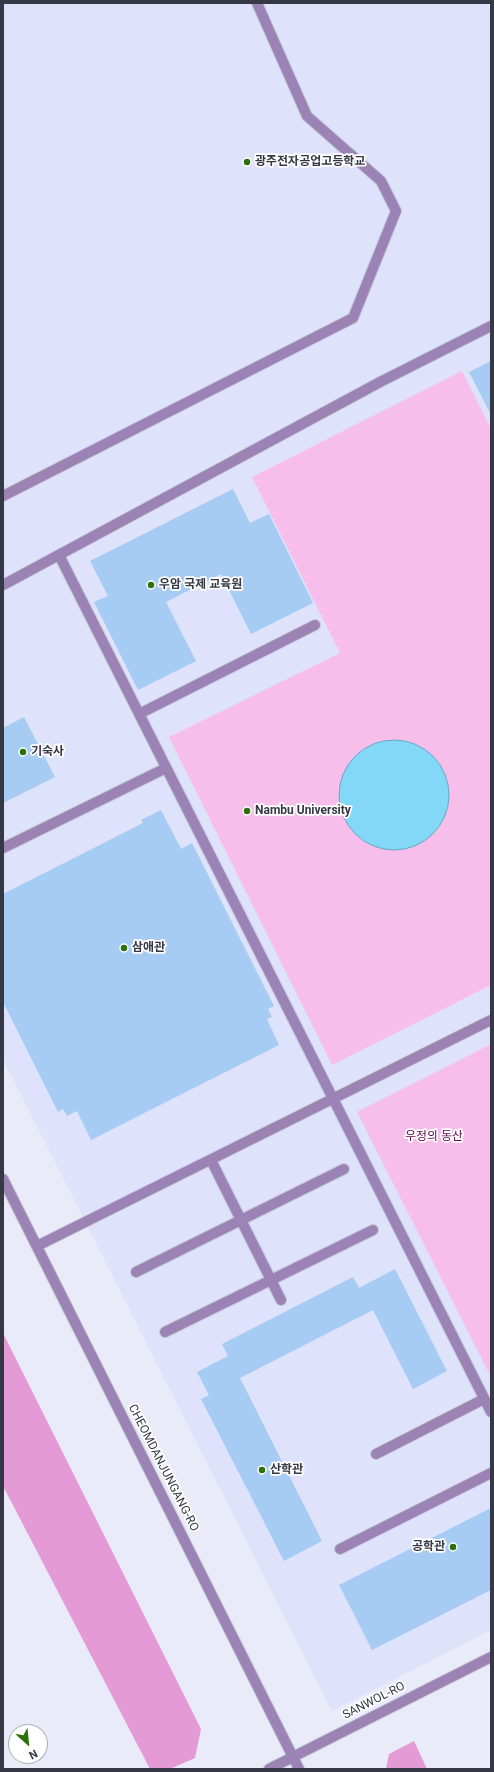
<!DOCTYPE html>
<meta charset="utf-8">
<style>
body{margin:0}
#map{position:relative;width:494px;height:1772px;overflow:hidden;background:#e9ebf9;font-family:Roboto,sans-serif}
canvas{display:block}
.frame{position:absolute;inset:0;border:4px solid #363845;pointer-events:none}
.north{position:absolute;left:8px;top:1724px;width:40px;height:40px;box-sizing:border-box;background:#fff;border:1px solid #afafb5;border-radius:50%;rotate:153deg;font-size:11px;font-weight:700;line-height:16px;text-align:center;color:#363845}
.north::after{content:'';display:block;margin:auto;width:14px;height:18px;background:#2d700c;clip-path:polygon(50% 0,100% 100%,50% 72%,0 100%)}
</style>
<div id="map">
<canvas width="494" height="1772"></canvas>
<div class="frame"></div>
<div class="north">N</div>
</div>
<script>
const c = document.querySelector('canvas').getContext('2d');
c.lineJoin = 'round';
function paint(path, color) {
  c.fillStyle = color;
  c.fill(path, 'evenodd');
}
function trace(path, color, width, dash) {
  c.strokeStyle = color;
  c.lineWidth = width;
  c.lineCap = dash ? 'butt' : 'round';
  c.setLineDash(dash || []);
  c.stroke(path);
}
function write(font, color, halo, rows, align = 'center') {
  c.font = font + ' Roboto,"Noto Sans KR",sans-serif';
  c.lineWidth = 3.5;
  c.setLineDash([]);
  c.textBaseline = 'middle';
  c.strokeStyle = halo;
  c.fillStyle = color;
  for (const [text, x, y, turn = 0] of rows) {
    c.save();
    c.translate(x, y);
    c.rotate((+turn || 0) * Math.PI / 180);
    c.textAlign = isNaN(turn) ? turn : align;
    if (halo) c.strokeText(text, 0, 0);
    c.fillText(text, 0, 0);
    c.restore();
  }
}
paint(new Path2D(`
 M3,3H491V1630L332,1711L3,1059Z`), '#dee2fb');
paint(new Path2D(`
 M462,371L491,429V985L332,1065L169,737L340,653L252,477Z
 M491,1044V1377L357,1112Z`), '#f7beeb');
paint(new Path2D(`
 M3,1333L201,1729L195,1758L170,1769H150L3,1486Z
 M414,1741L427,1769H386L389,1754Z`), '#e39ad5');
const water = new Path2D(`
 M339 795a55 55 0 1 1 110 0a55 55 0 1 1-110 0Z`);
paint(water, '#82d8f6');
trace(water, '#6ba8c1', 1);
paint(new Path2D(`
 M491,361V415L469,372Z
 M233,489L250,523L269,514L313,603L251,634L221,574L166,602L196,661L138,690L94,602L108,596L90,561Z
 M24,717L55,777L3,803V728Z
 M161,810L181,849L192,843L274,1006L268,1009L272,1017L267,1019L279,1045L91,1140L77,1111L67,1116L63,1109L58,1112L3,1002V894L143,823L141,820Z
 M395,1269L447,1371L413,1389L373,1310L240,1378L322,1541L284,1561L201,1399L209,1395L197,1372L228,1356L222,1344L353,1277L359,1288Z
 M491,1508V1590L372,1650L339,1585Z`), '#a6ccf4');
const minor = new Path2D(`
 M3,496L353,318L396,211L381,181L307,116L257,3
 M59,555L491,1412
 M3,585L382,381L491,326
 M139,714L315,625
 M3,848L166,768
 M211,1160L281,1300
 M3,1179L299,1769
 M37,1246L491,1020
 M136,1272L344,1169
 M165,1332L373,1230
 M376,1454L484,1399
 M340,1549L491,1473
 M269,1769L491,1657`);
trace(minor, '#c5c7d5', 12);
trace(minor, '#9b83b6', 10);
for (const [x, y, r, color] of [
 [247,162,4,"#2d700c"],
 [151,585,4,"#2d700c"],
 [23,752,4,"#2d700c"],
 [247,811,4,"#2d700c"],
 [124,948,4,"#2d700c"],
 [262,1470,4,"#2d700c"],
 [453,1547,4,"#2d700c"]
]) {
  const dot = new Path2D();
  dot.arc(x, y, r, 0, 2 * Math.PI);
  c.fillStyle = color;
  c.fill(dot);
  trace(dot, '#fff', 1.5);
}
write('bold 12px', '#363845', '#fff', [
 ["광주전자공업고등학교",255,162],
 ["우암 국제 교육원",159,585],
 ["기숙사",31,752],
 ["Nambu University",255,811],
 ["삼애관",132,948],
 ["산학관",270,1470],
 ["공학관",445,1547,"right"]
], 'left');
write('12px', '#610757', '#fff', [
 ["우정의 동산",434,1137]
]);
write('12px', '#363845', '#fff', [
 ["CHEOMDANJUNGANG-RO",163,1468,63],
 ["SANWOL-RO",374,1701,-27]
]);
</script>
